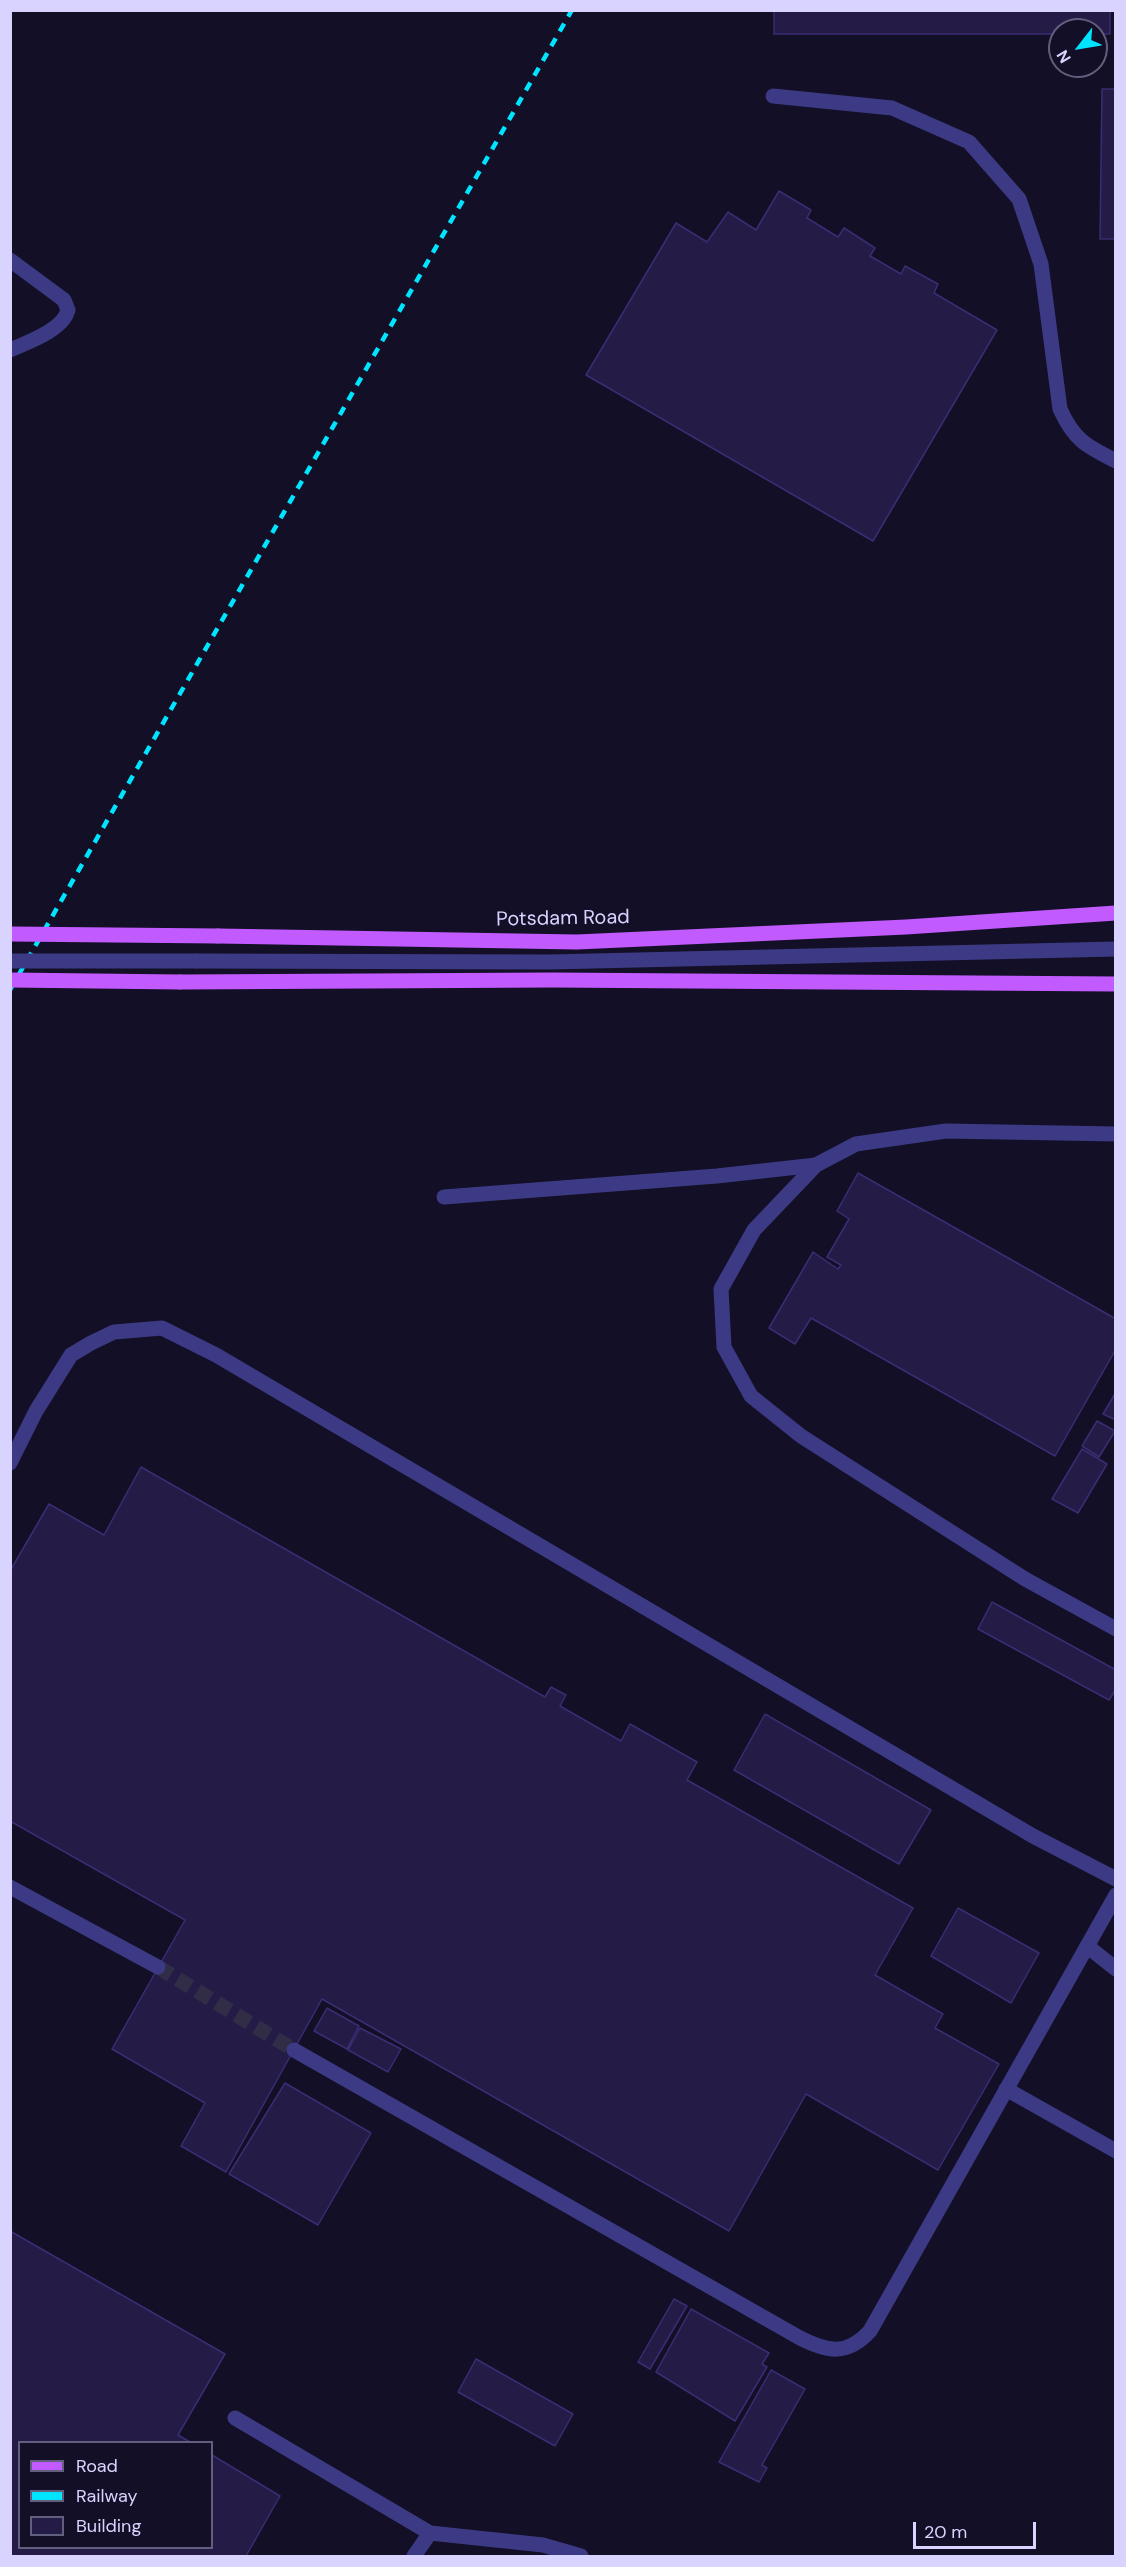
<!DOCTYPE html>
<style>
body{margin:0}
#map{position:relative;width:1126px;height:2567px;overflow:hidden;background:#130f26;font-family:"DM Sans",sans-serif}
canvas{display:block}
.frame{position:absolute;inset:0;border:12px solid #d9d4ff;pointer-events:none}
.legend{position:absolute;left:18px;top:2441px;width:195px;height:108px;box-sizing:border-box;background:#130f26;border:2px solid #625e7d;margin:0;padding:8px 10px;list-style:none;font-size:18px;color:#d9d4ff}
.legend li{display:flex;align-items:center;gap:12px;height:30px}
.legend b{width:30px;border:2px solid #625e7d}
.north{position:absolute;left:1048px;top:18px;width:60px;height:60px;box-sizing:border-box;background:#130f26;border:2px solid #625e7d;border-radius:50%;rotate:239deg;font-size:16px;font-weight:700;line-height:24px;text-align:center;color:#d9d4ff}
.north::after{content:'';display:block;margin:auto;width:21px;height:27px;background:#00e5ff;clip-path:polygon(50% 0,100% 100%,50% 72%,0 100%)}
.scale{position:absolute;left:913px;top:2522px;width:123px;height:27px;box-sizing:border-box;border:3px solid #d9d4ff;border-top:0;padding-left:8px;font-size:18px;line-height:21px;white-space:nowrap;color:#d9d4ff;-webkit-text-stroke:4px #130f26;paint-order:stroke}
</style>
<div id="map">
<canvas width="1126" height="2567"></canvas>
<div class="frame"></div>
<ul class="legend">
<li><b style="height:8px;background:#c25bff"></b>Road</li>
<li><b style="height:8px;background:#00e5ff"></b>Railway</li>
<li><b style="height:16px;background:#241b47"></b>Building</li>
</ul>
<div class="north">N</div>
<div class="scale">20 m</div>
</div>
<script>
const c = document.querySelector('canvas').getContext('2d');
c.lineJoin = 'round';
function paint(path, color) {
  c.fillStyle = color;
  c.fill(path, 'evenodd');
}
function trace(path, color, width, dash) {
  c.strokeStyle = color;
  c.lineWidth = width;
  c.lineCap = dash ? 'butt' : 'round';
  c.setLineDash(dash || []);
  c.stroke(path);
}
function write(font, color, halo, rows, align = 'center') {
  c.font = font + ' "DM Sans",sans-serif';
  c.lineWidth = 6;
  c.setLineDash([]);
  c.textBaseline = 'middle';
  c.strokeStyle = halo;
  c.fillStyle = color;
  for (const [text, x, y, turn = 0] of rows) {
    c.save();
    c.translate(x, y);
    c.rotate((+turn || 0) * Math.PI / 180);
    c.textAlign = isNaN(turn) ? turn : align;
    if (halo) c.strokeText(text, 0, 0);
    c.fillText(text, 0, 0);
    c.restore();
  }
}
const building = new Path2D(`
 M774,10H1110V34H1096V30H1060V34H774Z
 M1102,89H1116V239H1100Z
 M779,191L811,210L807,218L838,237L844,228L875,248L870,256L901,274L905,266L938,284L934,293L997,330L873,541L586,375L676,223L707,242L728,212L756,230Z
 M858,1173L1116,1319V1349L1055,1456L811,1318L795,1344L769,1328L813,1252L838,1269L841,1265L827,1257L849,1219L837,1211Z
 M1116,1392V1420L1103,1414Z
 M1097,1421L1115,1431L1099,1457L1082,1446Z
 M1082,1449L1107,1464L1078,1513L1052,1499Z
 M141,1467L545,1697L551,1687L566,1695L560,1706L621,1741L630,1724L697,1762L687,1780L913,1908L875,1975L943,2014L935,2028L999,2064L938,2170L806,2094L729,2231L322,1999L226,2172L181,2146L205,2103L112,2049L185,1920L10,1821V1571L49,1504L104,1535Z
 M992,1602L1116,1670V1689L1109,1700L978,1629Z
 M765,1714L931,1810L899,1864L734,1770Z
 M958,1908L1039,1953L1011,2003L931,1956Z
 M327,2008L359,2026L347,2049L314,2031Z
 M360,2028L401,2049L388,2072L348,2050Z
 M285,2083L371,2133L318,2225L229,2174Z
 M10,2231L225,2354L178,2435L190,2442H20V2548H212V2455L280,2496L246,2556H10Z
 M674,2299L687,2306L650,2369L638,2362Z
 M691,2309L769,2353L762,2364L767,2367L735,2421L656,2372Z
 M476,2359L573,2414L555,2446L458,2392Z
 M771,2370L805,2389L762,2465L767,2468L759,2482L719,2462Z`);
paint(building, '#241b47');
trace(building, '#3b2d73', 1.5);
trace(new Path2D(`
 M158,1967L294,2050`), '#312d47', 15, [15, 8]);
trace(new Path2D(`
 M773,96L892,108L969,142L1019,199L1041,264L1060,409C1074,440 1086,446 1116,461
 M10,260L64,300L68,310C63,330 28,342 10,350
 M197,961L550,962L1116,949
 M1116,1134L946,1131L856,1144L816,1165L754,1230L721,1289L724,1347L751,1396L801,1436L1025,1579L1116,1629
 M444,1197L717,1176L816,1165
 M10,1463L36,1411L71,1355L91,1343L114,1332L162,1328L216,1355L1033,1836L1116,1879
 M10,1887L158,1967
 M1087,1946L1116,1969
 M294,2050L800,2338C828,2352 847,2356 870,2331L1116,1895
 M1006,2089L1116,2151
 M235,2418L430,2533L543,2545L581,2556
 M414,2556L430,2533`), '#3d3a85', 15);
trace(new Path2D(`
 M218,936L577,942L906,927L1116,913
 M180,982L552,980L1116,984`), '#c25bff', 15);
trace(new Path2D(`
 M10,990L572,10`), '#00e5ff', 4.5, [9, 8]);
trace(new Path2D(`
 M10,961H197`), '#3d3a85', 15);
trace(new Path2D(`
 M10,934L218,936
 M10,980L180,982`), '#c25bff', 15);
write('20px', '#d9d4ff', '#130f26', [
 ["Potsdam Road",563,919,-1]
]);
</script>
